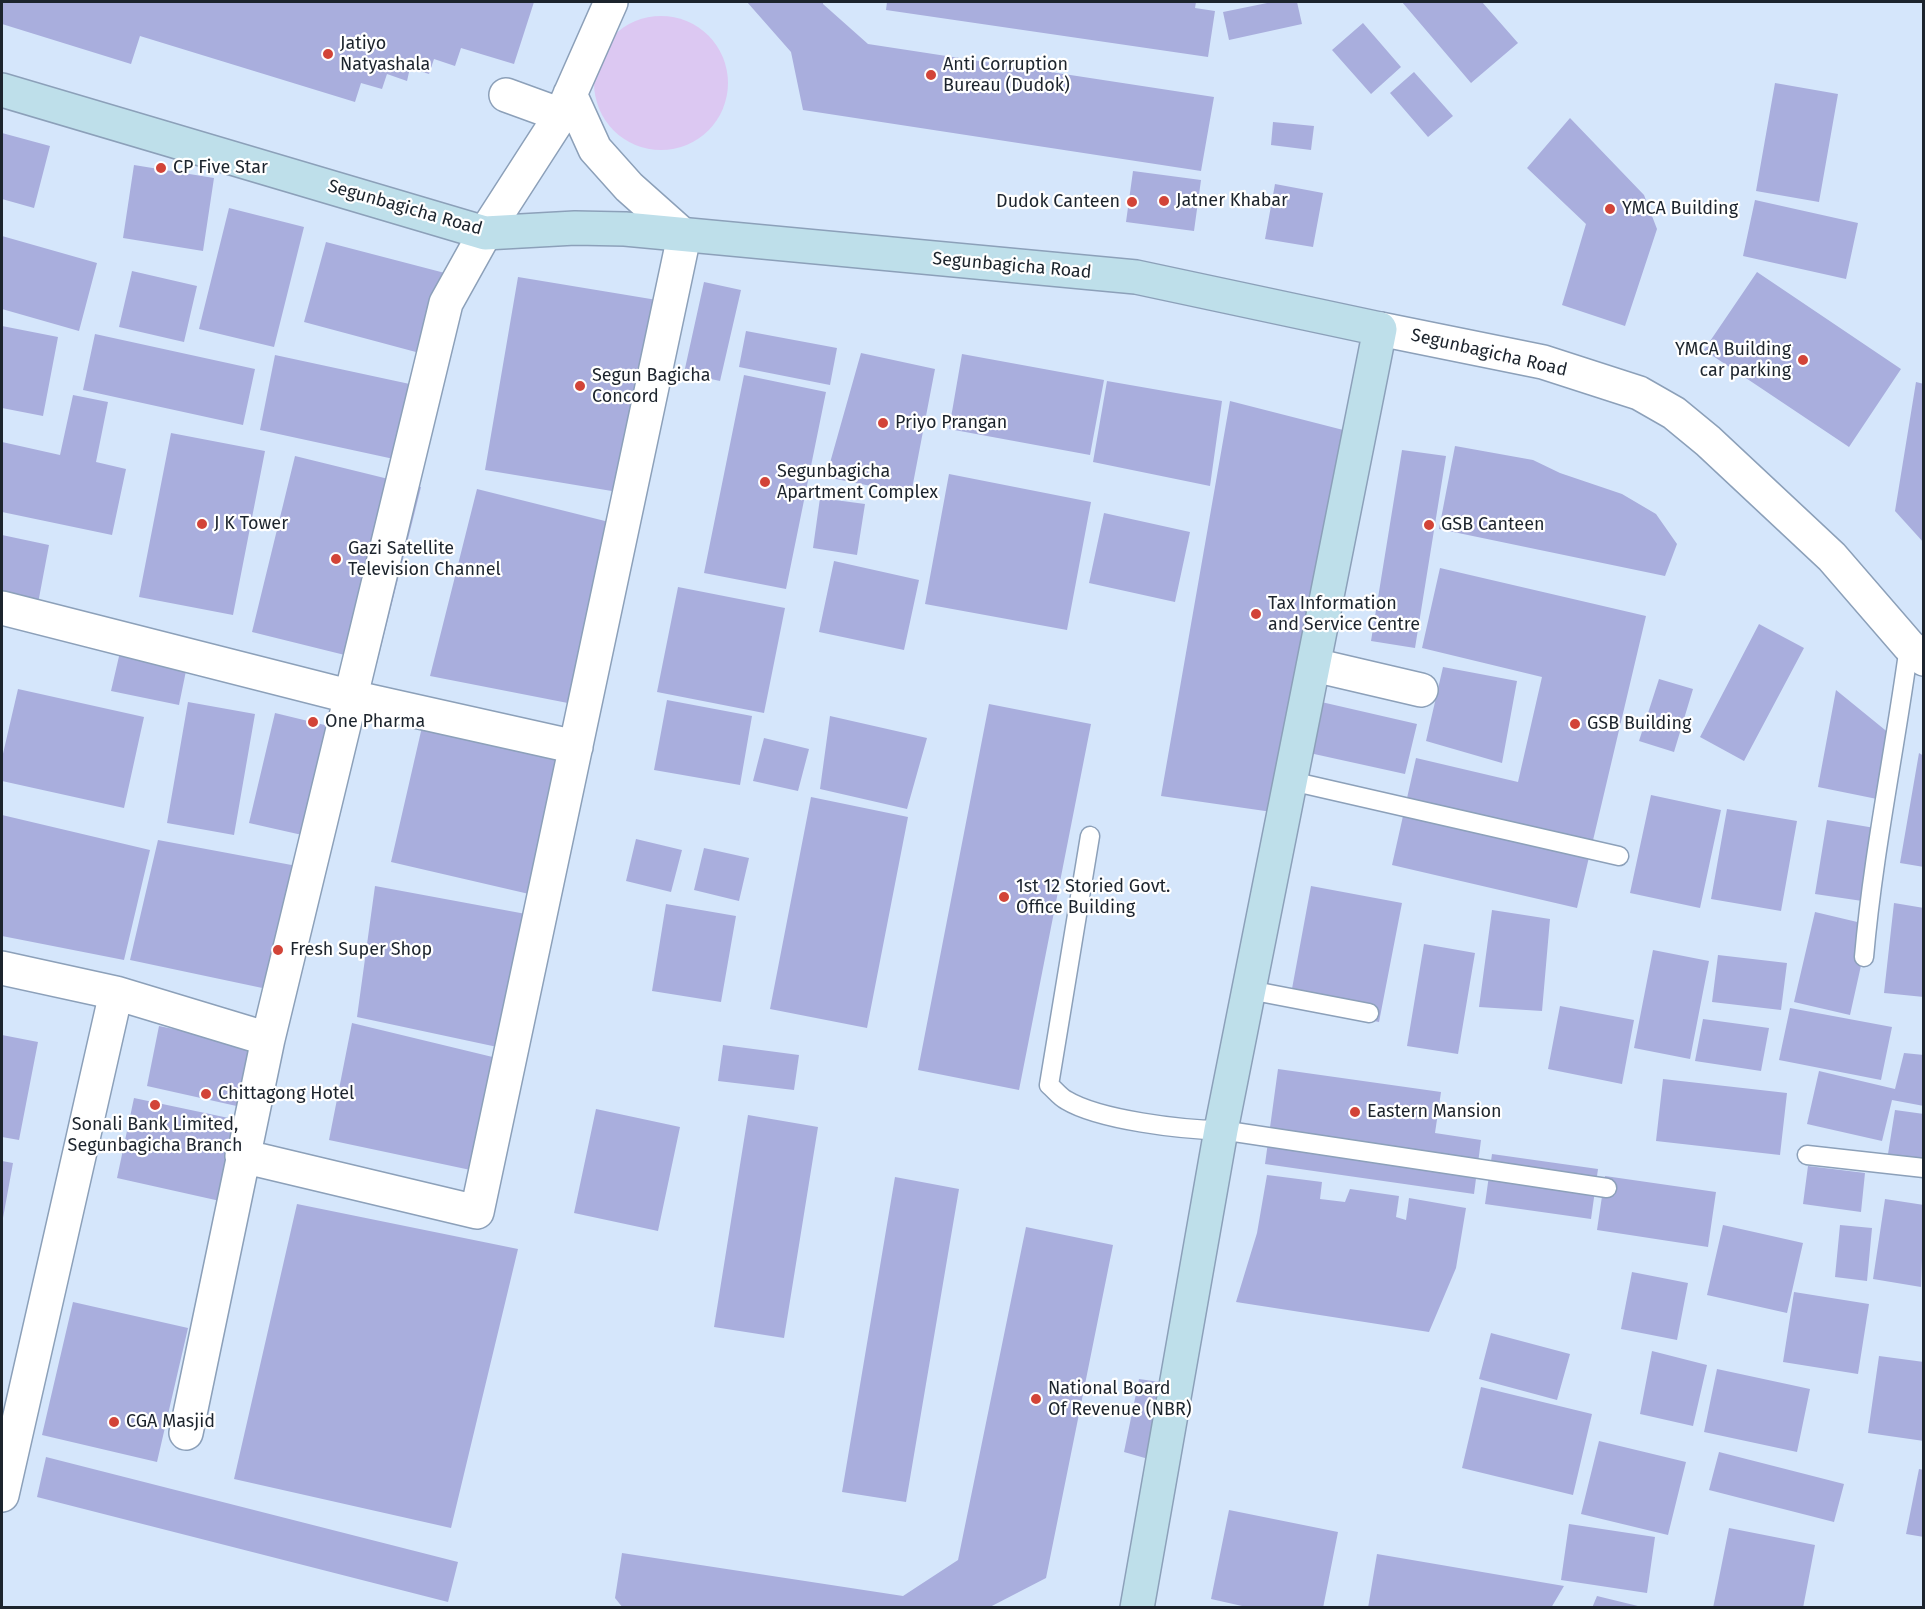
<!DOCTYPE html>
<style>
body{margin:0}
#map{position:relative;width:1925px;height:1609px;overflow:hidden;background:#d5e6fb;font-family:"Fira Sans",sans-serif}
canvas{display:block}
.frame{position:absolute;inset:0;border:3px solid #1c242d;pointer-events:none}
</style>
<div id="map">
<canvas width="1925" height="1609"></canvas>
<div class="frame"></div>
</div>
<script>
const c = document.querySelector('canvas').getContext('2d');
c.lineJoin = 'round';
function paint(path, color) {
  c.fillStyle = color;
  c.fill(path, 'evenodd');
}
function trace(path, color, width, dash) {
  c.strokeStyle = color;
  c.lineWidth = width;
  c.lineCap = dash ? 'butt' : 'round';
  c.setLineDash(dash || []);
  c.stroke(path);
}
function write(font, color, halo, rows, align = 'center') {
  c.font = font + ' "Fira Sans",sans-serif';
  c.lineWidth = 4.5;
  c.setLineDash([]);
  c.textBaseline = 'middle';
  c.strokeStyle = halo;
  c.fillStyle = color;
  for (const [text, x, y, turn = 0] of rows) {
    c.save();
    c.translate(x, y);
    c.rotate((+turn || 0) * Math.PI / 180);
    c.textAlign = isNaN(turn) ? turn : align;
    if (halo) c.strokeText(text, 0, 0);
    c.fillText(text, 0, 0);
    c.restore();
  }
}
paint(new Path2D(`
 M594 83a67 67 0 1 1 134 0a67 67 0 1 1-134 0Z`), '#dcc8f2');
paint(new Path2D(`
 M2,2H534L514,64L461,48L455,66L434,59L429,74L410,68L407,81L387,74L382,89L361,83L355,102L140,36L131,64L2,24Z
 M747,2H823V4L868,44L1214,97L1201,171L803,110L791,52Z
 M887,2H1196L1195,8L1215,11L1208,57L886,10Z
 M1272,2H1297L1302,24L1229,40L1223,12Z
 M1402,2H1482L1518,43L1471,83Z
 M1363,23L1401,67L1371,94L1332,50Z
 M1414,72L1453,116L1428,137L1390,93Z
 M1775,83L1838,94L1819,202L1756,191Z
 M1570,118L1644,195L1657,229L1625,326L1562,305L1586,224L1527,168Z
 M1273,122L1314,126L1311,150L1271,145Z
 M2,133L50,146L34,208L2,199Z
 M134,165L214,178L203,251L123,238Z
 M1133,171L1201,180L1194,231L1126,222Z
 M1275,184L1323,193L1313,247L1265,239Z
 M1755,200L1858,223L1846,279L1743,256Z
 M229,208L304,227L274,347L199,329Z
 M2,236L97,263L79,331L2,309Z
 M326,242L464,278L442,359L304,322Z
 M132,271L197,286L184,342L119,327Z
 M1757,272L1901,369L1849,447L1704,350Z
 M518,277L675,303L642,496L485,470Z
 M704,282L741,290L720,381L684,373Z
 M2,326L58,337L43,416L2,408Z
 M746,331L837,348L830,385L739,367Z
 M95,334L255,369L243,425L83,390Z
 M861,353L935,369L911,494L826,477Z
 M962,354L1104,380L1090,455L949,429Z
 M275,355L419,386L403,461L260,430Z
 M744,375L826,392L786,589L704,573Z
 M1107,381L1222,401L1210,486L1093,462Z
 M1916,382L1924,384V543L1895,511Z
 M73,395L108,402L96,462L126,469L112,535L2,512V442L60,455Z
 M1230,401L1355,433L1279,813L1161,796Z
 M171,433L265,451L233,615L139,597Z
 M1455,446L1533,460L1560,473L1622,494L1656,514L1677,544L1665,576L1439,529Z
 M1402,450L1446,456L1415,648L1371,641Z
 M295,456L421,487L377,663L252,632Z
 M949,474L1091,502L1067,630L925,604Z
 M477,489L621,525L578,705L430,676Z
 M820,498L865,504L857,555L813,548Z
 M1104,513L1190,532L1175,602L1089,583Z
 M2,535L49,545L36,614L2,607Z
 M834,561L919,580L904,650L819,632Z
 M1440,568L1646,616L1577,908L1392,865L1416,758L1518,782L1542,677L1422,648Z
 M678,587L785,608L764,713L657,692Z
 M1759,624L1804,648L1744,761L1700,737Z
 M120,652L187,666L179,705L111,691Z
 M1443,667L1517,681L1502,763L1426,741Z
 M1659,679L1693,689L1674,752L1639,741Z
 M18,689L144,717L124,808L2,781V758Z
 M1836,690L1890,734L1877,799L1818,787Z
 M667,700L752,716L740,785L654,770Z
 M1317,701L1417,724L1405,774L1305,752Z
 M188,702L255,714L234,835L167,823Z
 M989,704L1091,724L1019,1090L918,1070Z
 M275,713L337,728L311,837L249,823Z
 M830,716L927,738L907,809L820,789Z
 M422,727L572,763L542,897L391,862Z
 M764,738L809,749L798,791L753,781Z
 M1919,753L1924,756V867L1900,863Z
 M1651,795L1721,810L1700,908L1630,893Z
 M811,797L908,817L867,1028L770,1009Z
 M1727,809L1797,821L1781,911L1711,899Z
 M2,815L150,850L124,960L2,936Z
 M1827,820L1881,829L1869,902L1815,894Z
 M636,839L682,850L671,892L626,881Z
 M158,840L313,869L286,993L130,960Z
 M704,848L749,858L739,901L694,890Z
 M375,886L542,917L516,1051L357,1017Z
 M1311,886L1402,903L1379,1022L1289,1005Z
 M1894,903L1924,908V997L1884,993Z
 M666,904L736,916L721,1002L652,991Z
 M1492,910L1550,919L1542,1011L1479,1007Z
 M1815,912L1870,925L1850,1015L1794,1002Z
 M1424,944L1475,953L1458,1054L1407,1046Z
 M1653,950L1709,961L1690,1059L1634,1048Z
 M1718,955L1787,963L1781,1010L1712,1002Z
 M1560,1006L1634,1020L1622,1084L1548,1069Z
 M1790,1008L1892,1027L1881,1080L1779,1060Z
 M1703,1019L1769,1028L1761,1071L1695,1061Z
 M352,1023L505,1060L480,1172L329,1140Z
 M159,1026L254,1046L241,1107L147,1086Z
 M2,1035L38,1042L19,1140L2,1137Z
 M723,1045L799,1055L794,1090L718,1081Z
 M1904,1053L1924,1055V1106L1892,1100L1882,1141L1807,1124L1819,1071L1895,1089Z
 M1278,1069L1441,1092L1435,1133L1481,1140L1474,1194L1265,1164Z
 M1663,1079L1787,1093L1780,1155L1656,1141Z
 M134,1098L238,1120L220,1201L117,1178Z
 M596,1109L680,1127L658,1231L574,1213Z
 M1895,1110L1924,1114V1160L1888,1154Z
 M748,1115L818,1127L784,1338L714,1327Z
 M1492,1154L1598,1169L1591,1219L1485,1204Z
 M2,1161L13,1163L3,1218H2Z
 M1808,1166L1865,1173L1861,1212L1803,1204Z
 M1267,1175L1322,1182L1320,1199L1345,1202L1350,1189L1399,1196L1396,1217L1406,1220L1409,1198L1466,1208L1456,1268L1429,1332L1236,1302L1257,1233Z
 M1605,1176L1716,1192L1708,1247L1597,1230Z
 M895,1177L959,1189L906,1502L842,1492Z
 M1885,1199L1924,1205L1921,1287L1873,1279Z
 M297,1204L518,1249L451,1528L234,1479Z
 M1723,1225L1803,1243L1787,1313L1707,1295Z
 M1840,1225L1872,1228L1867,1281L1835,1277Z
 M1026,1227L1113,1245L1046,1578L988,1608H623L615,1598L622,1553L903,1596L958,1560Z
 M1632,1272L1688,1283L1677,1340L1621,1329Z
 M1794,1292L1869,1304L1858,1374L1783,1362Z
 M73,1302L188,1328L157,1462L42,1435Z
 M1491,1333L1570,1354L1557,1400L1479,1379Z
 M1652,1351L1707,1365L1693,1426L1640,1414Z
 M1879,1356L1924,1362V1441L1868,1433Z
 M1717,1369L1810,1389L1797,1452L1704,1432Z
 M1139,1379L1174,1384L1159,1462L1124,1452Z
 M1481,1387L1592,1414L1573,1495L1462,1468Z
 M1599,1441L1686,1462L1668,1535L1581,1514Z
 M1719,1452L1844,1484L1834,1522L1709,1490Z
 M46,1457L458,1562L448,1602L37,1497Z
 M1919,1469L1924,1470V1537L1906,1534Z
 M1229,1510L1338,1532L1323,1608H1251L1211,1599Z
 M1569,1524L1655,1537L1647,1593L1561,1580Z
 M1729,1528L1815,1545L1803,1608H1713Z
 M1377,1554L1564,1586L1551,1608H1368Z
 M1597,1596L1642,1607V1608H1592Z`), '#a9aedd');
const lane = new Path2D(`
 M1291,781L1619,856
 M1090,836L1049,1085C1055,1090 1060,1097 1066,1100C1099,1120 1183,1130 1221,1130L1607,1188
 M1864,957C1873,853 1895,750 1909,646
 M1249,990L1369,1013
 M1807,1155L1924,1168`);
const street = new Path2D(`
 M506,95L561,115
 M1380,329L1543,362L1639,393L1674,413L1708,441L1832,557L1909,646L1924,659
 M2,608L352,697L576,747
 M1314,665L1421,690
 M2,968L116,993L268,1039
 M242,1156L477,1212L684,236L629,187L595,149L570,94
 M186,1433L268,1039L446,303L485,233L561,115L611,2
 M2,1495L116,993`);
const secondary = new Path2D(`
 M2,90L485,233L575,228L625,229L1136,277L1380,329L1221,1130L1137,1608`);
trace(lane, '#8ca0b9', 21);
trace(street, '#8ca0b9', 36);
trace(secondary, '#8ca0b9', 36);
trace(lane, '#fff', 18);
trace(street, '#fff', 33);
trace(secondary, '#bedfea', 33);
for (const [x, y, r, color] of [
 [328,54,6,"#d24438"],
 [931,75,6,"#d24438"],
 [161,168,6,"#d24438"],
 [1164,201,6,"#d24438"],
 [1132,202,6,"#d24438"],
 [1610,209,6,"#d24438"],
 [1803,360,6,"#d24438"],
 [580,386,6,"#d24438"],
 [883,423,6,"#d24438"],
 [765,482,6,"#d24438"],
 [202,524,6,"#d24438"],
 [1429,525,6,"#d24438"],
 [336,559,6,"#d24438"],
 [1256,614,6,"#d24438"],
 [313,722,6,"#d24438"],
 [1575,724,6,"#d24438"],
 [1004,897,6,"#d24438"],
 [278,950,6,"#d24438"],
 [206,1094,6,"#d24438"],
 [155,1105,6,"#d24438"],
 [1355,1112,6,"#d24438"],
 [1036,1399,6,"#d24438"],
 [114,1422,6,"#d24438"]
]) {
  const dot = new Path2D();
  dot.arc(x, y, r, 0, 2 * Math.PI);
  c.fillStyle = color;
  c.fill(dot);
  trace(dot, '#fff', 2);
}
write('18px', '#1c242d', '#fff', [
 ["Jatiyo",340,44],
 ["Natyashala",340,65],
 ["Anti Corruption",943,65],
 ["Bureau (Dudok)",943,86],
 ["CP Five Star",173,168],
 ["Jatner Khabar",1176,201],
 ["Dudok Canteen",1120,202,"right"],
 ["YMCA Building",1622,209],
 ["YMCA Building",1791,350,"right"],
 ["car parking",1791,371,"right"],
 ["Segun Bagicha",592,376],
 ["Concord",592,397],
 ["Priyo Prangan",895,423],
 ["Segunbagicha",777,472],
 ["Apartment Complex",777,493],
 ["J K Tower",214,524],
 ["GSB Canteen",1441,525],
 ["Gazi Satellite",348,549],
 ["Television Channel",348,570],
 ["Tax Information",1268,604],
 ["and Service Centre",1268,625],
 ["One Pharma",325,722],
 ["GSB Building",1587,724],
 ["1st 12 Storied Govt.",1016,887],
 ["Office Building",1016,908],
 ["Fresh Super Shop",290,950],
 ["Chittagong Hotel",218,1094],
 ["Eastern Mansion",1367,1112],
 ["Sonali Bank Limited,",155,1125,"center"],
 ["Segunbagicha Branch",155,1146,"center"],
 ["National Board",1048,1389],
 ["Of Revenue (NBR)",1048,1410],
 ["CGA Masjid",126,1422]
], 'left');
write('18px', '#1c242d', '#fff', [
 ["Segunbagicha Road",405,208,16],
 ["Segunbagicha Road",1012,266,5],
 ["Segunbagicha Road",1489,353,13]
]);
</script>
